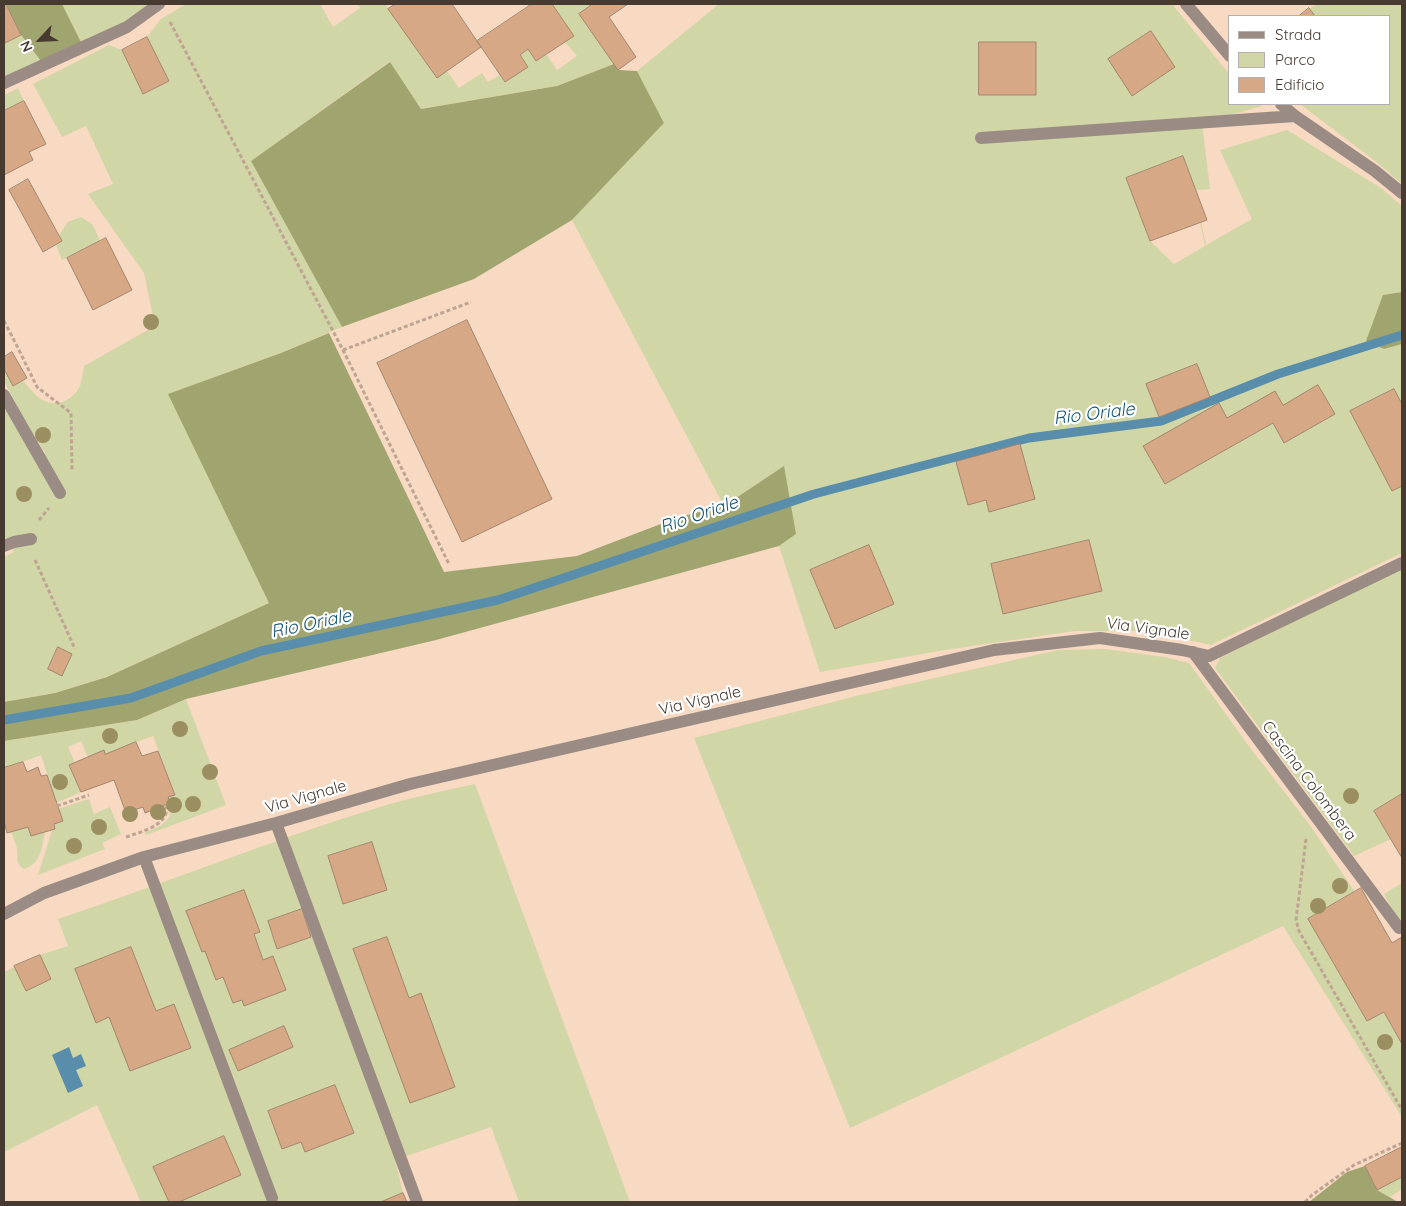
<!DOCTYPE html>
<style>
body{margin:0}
#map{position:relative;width:1406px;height:1206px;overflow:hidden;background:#f8d9c2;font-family:Quicksand,sans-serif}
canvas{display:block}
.frame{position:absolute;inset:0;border:5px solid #463a31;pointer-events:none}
.legend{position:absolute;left:1228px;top:15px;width:162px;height:90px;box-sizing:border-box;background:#fff;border:1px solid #b5b0ad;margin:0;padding:6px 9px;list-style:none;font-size:15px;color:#463a31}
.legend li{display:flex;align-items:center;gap:10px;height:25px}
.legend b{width:25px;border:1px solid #b5b0ad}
.north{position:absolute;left:15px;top:15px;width:50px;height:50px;-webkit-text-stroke:4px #fff;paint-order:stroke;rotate:245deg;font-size:14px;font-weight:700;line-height:20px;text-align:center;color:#463a31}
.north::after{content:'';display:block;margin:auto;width:18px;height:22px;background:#463a31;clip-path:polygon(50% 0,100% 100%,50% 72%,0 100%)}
</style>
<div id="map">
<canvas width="1406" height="1206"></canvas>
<div class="frame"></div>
<ul class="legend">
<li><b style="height:6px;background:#9a8c84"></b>Strada</li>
<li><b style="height:14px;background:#d1d6a6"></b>Parco</li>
<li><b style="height:14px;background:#d6a885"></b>Edificio</li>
</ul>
<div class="north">N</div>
</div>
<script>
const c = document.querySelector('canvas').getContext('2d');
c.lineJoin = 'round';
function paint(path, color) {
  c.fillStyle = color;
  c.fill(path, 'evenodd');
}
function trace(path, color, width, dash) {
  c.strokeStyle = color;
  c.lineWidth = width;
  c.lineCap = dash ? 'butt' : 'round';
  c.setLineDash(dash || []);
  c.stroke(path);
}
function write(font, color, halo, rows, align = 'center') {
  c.font = font + ' Quicksand,sans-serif';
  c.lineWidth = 4.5;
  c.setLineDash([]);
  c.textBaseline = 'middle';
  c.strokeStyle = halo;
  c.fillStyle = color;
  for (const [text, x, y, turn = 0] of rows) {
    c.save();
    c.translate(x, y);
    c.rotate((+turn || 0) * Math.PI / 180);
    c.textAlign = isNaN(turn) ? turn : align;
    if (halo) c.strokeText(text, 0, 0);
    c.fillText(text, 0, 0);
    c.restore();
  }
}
paint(new Path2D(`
 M62,4H167L82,44Z
 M186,4H320L333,27L360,8L358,4H385L437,78L447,71L459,88L482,73L488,82L500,75L505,82L528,67L520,55L528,49L536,61L547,55L557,70L577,56L565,42L574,36L552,4H593L579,14L614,64L557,86L421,109L389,62L251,161L342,327L281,353L169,394L269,603L107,677L54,693L4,702V557L14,552L6,538L4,539V404L35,459L45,453L27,424L4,381V369L13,386L23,381C35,394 43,407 63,402C70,399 77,393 80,386C82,380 83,372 84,366L155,326L144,273L88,194L113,184L86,126L62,137L33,84L109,45L122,50L143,94L168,81L147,37L161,19Z
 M719,4H1172L1230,75V104H1260L1262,106L1202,123L1210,189L1196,190L1193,186L1206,245L1252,219L1220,150L1287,130L1381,188L1402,206V292L1383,295L1384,349L1402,344V553L1211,645L1148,631H1075L945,650L820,672L779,546L796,534L783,467L724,506L572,220L664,123L637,71ZM1183,157L1191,178L1205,246L1174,264L1150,241L1126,178Z
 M1317,4H1402V184L1379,164L1300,104H1390V16H1299Z
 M21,35L41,61L4,82V41L5,43Z
 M18,88L24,101L4,111V95Z
 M81,217L93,225L100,241L62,260L56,245L62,241L59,235L68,222Z
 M1402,568V794L1374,812L1391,839L1354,856L1215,668L1220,658Z
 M1105,649L1164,657L1189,663L1248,745L1309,824L1355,892L1308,919L1367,1021L1384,1012L1402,1044V1117L1283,926L850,1128L694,738L860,695L1058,650Z
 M186,699L226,805L146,835L145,832C164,826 176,819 168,797L175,794L153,736L105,754L104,750L88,757L81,741L68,747L75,763L70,765L81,792L56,803L41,755L23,762L4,768V741L137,720Z
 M475,784L630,1202H519L491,1127L395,1160L403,1193L407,1202H141L97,1105L4,1152V972L40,955L68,946L58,919C166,883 271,840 380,807C411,797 444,791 475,784Z
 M89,799L94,814L110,807L121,834L102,843L105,849L38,875L52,830L55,829L54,824L58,809Z
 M28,827L31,836L45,832C42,847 41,864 24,869C15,863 18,858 17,849C16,844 13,837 11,832Z
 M1402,883V914L1401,915L1402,917V929L1384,894Z
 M1402,1177V1189L1390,1197L1377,1190Z`), '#d1d6a6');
paint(new Path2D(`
 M6,4H62L82,44L41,61L21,35Z
 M390,62L421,109L557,86L614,64L618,70L637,71L664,123L572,220L474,279L342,327L251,161Z
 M1402,292V344L1384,349L1366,341L1383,295Z
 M329,333L444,572L577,556L679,517L724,506L784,466L796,534L779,546L436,640L186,699L137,720L4,741V702L55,693L107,677L269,603L168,394L281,353Z
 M1365,1166L1377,1190L1398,1202H1309L1347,1172Z`), '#a0a46f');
paint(new Path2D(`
 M69,1047L73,1058L81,1054L86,1066L76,1070L83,1086L68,1093L52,1055Z`), '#588dab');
trace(new Path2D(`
 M4,720L131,698L261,651L498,600L814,494L1029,438L1161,421L1278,374L1402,335`), '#588dab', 9);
const building = new Path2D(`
 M4,4H6L21,35L5,43L4,41Z
 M396,4H452L481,47L437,78L388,9Z
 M532,4H552L574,36L536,61L528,49L520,55L528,67L505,82L477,41Z
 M593,4H628L609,17L636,57L618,70L579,14Z
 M1309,8L1315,16H1299Z
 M1151,31L1175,67L1132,96L1108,59Z
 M147,37L169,81L143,94L122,50Z
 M979,42H1036V95H979Z
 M24,101L46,144L29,152L33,160L4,175V111Z
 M1183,156L1207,220L1150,241L1126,178Z
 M28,179L62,241L43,252L9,190Z
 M106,238L132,290L93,310L67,258Z
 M467,320L552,499L462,542L377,363Z
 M12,352L27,378L13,386L4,369V357Z
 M1197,364L1210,397L1159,417L1146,384Z
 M1318,385L1335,414L1284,443L1273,423L1165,484L1143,446L1219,403L1227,418L1275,391L1283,405Z
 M1394,389L1402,404V486L1392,491L1350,411Z
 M1020,444L1035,499L989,512L986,500L968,505L956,462Z
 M1089,540L1102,591L1003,614L991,564Z
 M869,545L894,604L835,629L810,570Z
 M58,647L72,654L62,676L48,669Z
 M136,742L142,756L158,751L175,795L168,797L170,803L145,813L143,807L126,813L114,780L81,792L69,765L104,750L105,754Z
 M23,762L27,772L38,767L41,776L47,775L63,821L54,824L55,829L31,836L28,827L7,833L4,821V768Z
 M1402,794V858L1374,811Z
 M372,842L387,890L343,904L328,856Z
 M1361,888L1392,943L1402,937V1044L1384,1012L1367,1021L1308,919Z
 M244,890L260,932L254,934L263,960L273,956L286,990L244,1006L242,1000L233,1003L223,977L216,980L205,951L202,952L186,911Z
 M302,909L311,937L277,949L268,921Z
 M387,937L409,998L421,993L455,1087L410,1103L353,949Z
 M131,947L156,1011L174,1004L191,1048L130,1071L109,1017L96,1023L75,969Z
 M40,955L51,979L26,991L14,966Z
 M284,1026L293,1047L238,1071L229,1050Z
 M335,1085L354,1133L305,1152L301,1142L282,1149L268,1111Z
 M224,1136L241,1175L179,1202H169L153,1167Z
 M1402,1147V1177L1377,1190L1365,1166Z
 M403,1193L407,1202H381Z`);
paint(building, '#d6a885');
trace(building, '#a28670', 1);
trace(new Path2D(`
 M170,22L343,350L449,564
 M4,321L16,344L37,387L71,413L72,471
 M343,350L471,302
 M39,520L49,508
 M35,560L75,649
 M57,806L89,795
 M126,837C140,832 171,825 166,805
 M1306,839L1296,920L1299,931L1402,1110
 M1305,1202L1312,1195L1354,1165L1402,1143`), '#bea593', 3, [4, 2.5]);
trace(new Path2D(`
 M1186,4L1230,56
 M4,83L127,27L159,4
 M1281,104L1295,116L1375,171L1402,193
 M981,138L1295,116
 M4,395L60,493
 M4,546L14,542L31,539
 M1193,652L1399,928
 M276,823L417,1202
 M144,857L272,1198
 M4,914L44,893L144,857L276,823L410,784L994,650L1100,638L1182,650L1209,656L1402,563`), '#9a8c84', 12);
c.fillStyle = '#9b8f62';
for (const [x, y] of [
 [151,322],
 [43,435],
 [24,494],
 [180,729],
 [110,736],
 [210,772],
 [60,782],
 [1351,796],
 [193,804],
 [174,805],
 [158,812],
 [130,814],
 [99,827],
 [74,846],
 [1340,886],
 [1318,906],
 [1385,1042]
]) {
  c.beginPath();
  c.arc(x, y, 8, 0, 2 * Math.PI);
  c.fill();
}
write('16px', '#463a31', '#fff', [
 ["Via Vignale",1148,629,8],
 ["Via Vignale",700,701,-13],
 ["Cascina Colombera",1309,781,53],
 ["Via Vignale",306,797,-16]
]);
write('italic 18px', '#135675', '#fff', [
 ["Rio Oriale",1094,414,-7],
 ["Rio Oriale",699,515,-19],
 ["Rio Oriale",311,624,-12]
]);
</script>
